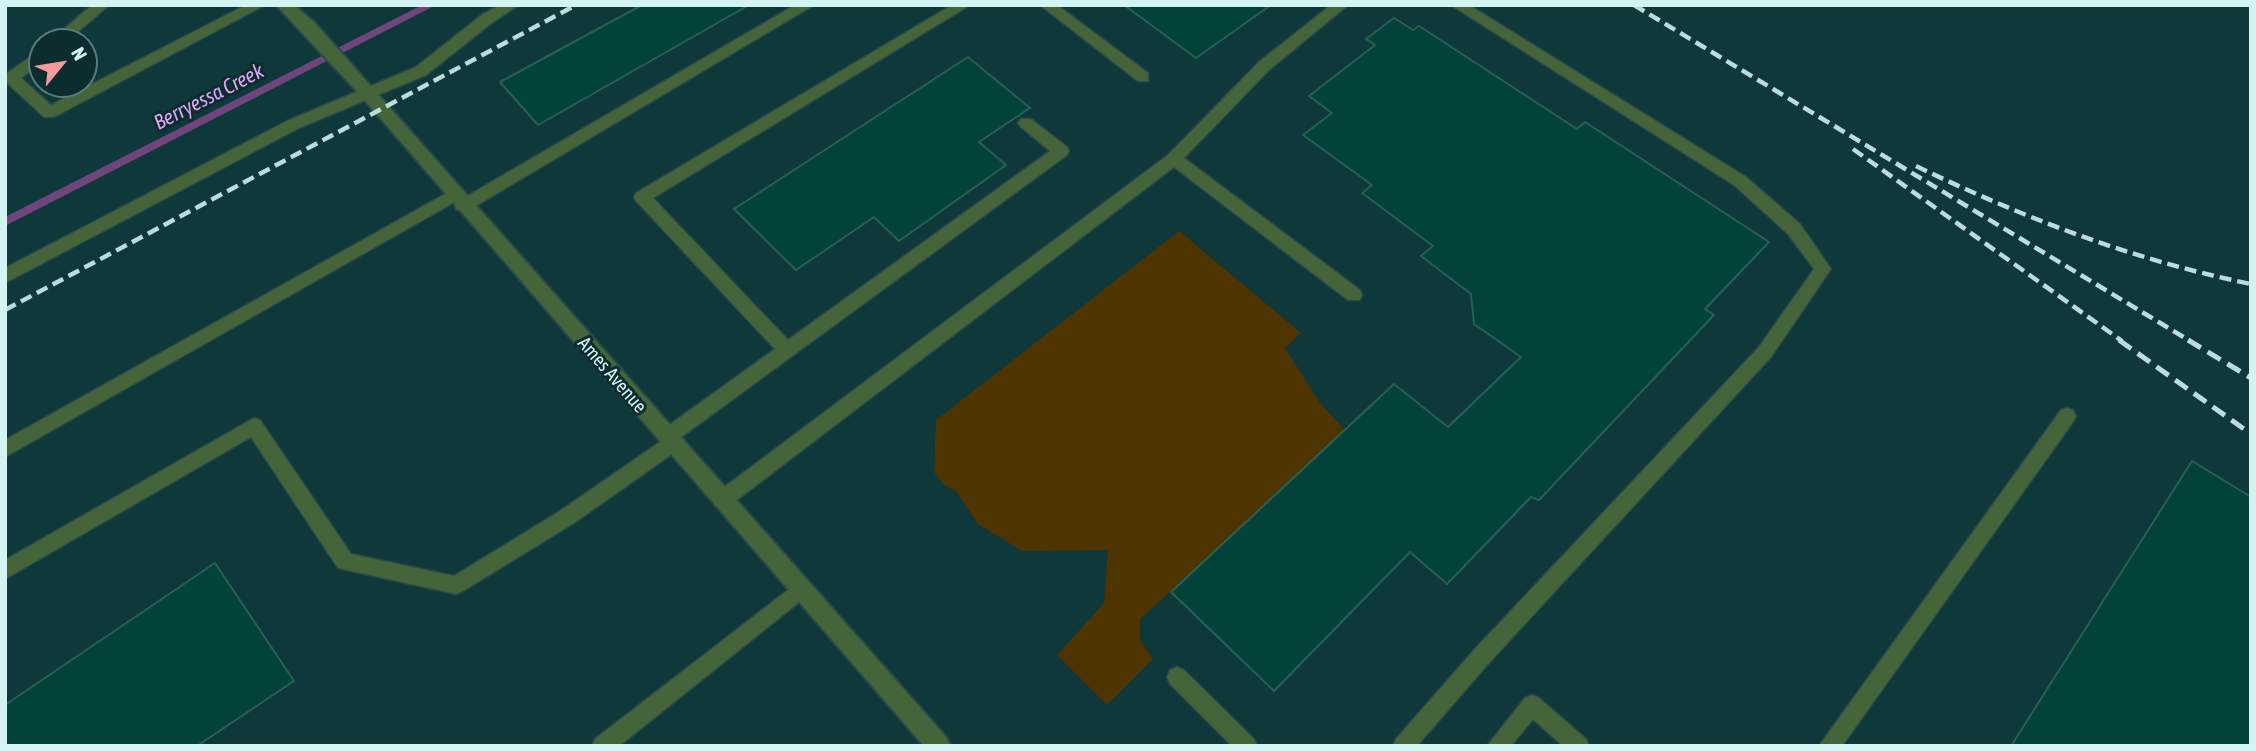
<!DOCTYPE html>
<style>
body{margin:0}
#map{position:relative;width:2256px;height:751px;overflow:hidden;background:#0b2d2e;font-family:"Asap Condensed",sans-serif}
canvas{display:block}
.frame{position:absolute;inset:0;border:7px solid #d4f3f3;pointer-events:none}
.north{position:absolute;left:28px;top:28px;width:70px;height:70px;box-sizing:border-box;background:#0b2d2e;border:2px solid #5b7c7d;border-radius:50%;rotate:60deg;font-size:19px;font-weight:700;line-height:28px;text-align:center;color:#d4f3f3}
.north::after{content:'';display:block;margin:auto;width:24px;height:32px;background:#f59b9e;clip-path:polygon(50% 0,100% 100%,50% 72%,0 100%)}
</style>
<div id="map">
<canvas width="2256" height="751"></canvas>
<div class="frame"></div>
<div class="north">N</div>
</div>
<script>
const c = document.querySelector('canvas').getContext('2d');
c.lineJoin = 'round';
function paint(path, color) {
  c.fillStyle = color;
  c.fill(path, 'evenodd');
}
function trace(path, color, width, dash) {
  c.strokeStyle = color;
  c.lineWidth = width;
  c.lineCap = dash ? 'butt' : 'round';
  c.setLineDash(dash || []);
  c.stroke(path);
}
function write(font, color, halo, rows, align = 'center') {
  c.font = font + ' "Asap Condensed",sans-serif';
  c.lineWidth = 6;
  c.setLineDash([]);
  c.textBaseline = 'middle';
  c.strokeStyle = halo;
  c.fillStyle = color;
  for (const [text, x, y, turn = 0] of rows) {
    c.save();
    c.translate(x, y);
    c.rotate((+turn || 0) * Math.PI / 180);
    c.textAlign = isNaN(turn) ? turn : align;
    if (halo) c.strokeText(text, 0, 0);
    c.fillText(text, 0, 0);
    c.restore();
  }
}
paint(new Path2D(`
 M5,5H2251V746H5ZM42,42H84V84H42Z`), '#0e3839');
paint(new Path2D(`
 M1179,231L1301,333L1285,348L1320,403L1346,431L1140,619V640L1153,659L1107,705L1057,655L1104,603L1108,550L1022,551L978,524L957,492L943,484L934,472L936,420Z`), '#4e3400');
paint(new Path2D(`
 M422,5H436L5,226V217Z`), '#70457e');
const building = new Path2D(`
 M642,5H749L538,125L500,82Z
 M1124,5H1271L1196,58Z
 M1394,18L1413,30L1419,26L1577,129L1585,122L1769,242L1705,309L1714,315L1539,500L1531,497L1447,584L1410,552L1274,691L1171,592L1394,384L1448,427L1521,357L1474,324L1471,294L1421,256L1433,246L1362,193L1372,185L1303,135L1332,113L1309,96L1375,45L1366,39Z
 M968,57L1030,108L979,142L1006,165L899,241L874,217L796,270L734,209Z
 M2192,461L2251,497V746H2011Z
 M215,563L294,681L197,746H5V705Z`);
paint(building, '#024238');
trace(building, '#276155', 2);
const service = new Path2D(`
 M92,5H109L66,42H49Z
 M246,5H265L54,117H44L5,81L6,74L42,49V62L21,78L51,105Z
 M500,5H519L493,22L426,75L299,128L5,283V268L289,120L416,67L483,14Z
 M795,5H814L469,210H457L455,206L457,202Z
 M952,5H970L653,198L788,340L1050,151L1021,127L1018,123L1021,119H1031L1067,147L1069,151L1067,155L680,438L682,443L679,449L574,523L463,591L456,594L338,568L251,437L5,579V560L254,418L260,420L351,554L454,576L560,511L660,442L658,437L661,431L775,349L636,201L634,197L636,193Z
 M1040,5H1057L1148,73V81H1138Z
 M1331,5H1348L1269,70L1184,158L1360,290L1362,295L1360,300H1348L1174,167L729,506L722,508L715,506L713,500L715,494L1168,155L1259,62Z
 M1451,5H1469L1746,177L1800,224L1831,269L1771,357L1488,664L1417,746H1393L1396,739L1474,650L1759,347L1814,269L1788,234L1734,185Z
 M454,189L462,195L460,199L5,457V440Z
 M2067,408L2073,410L2076,416L2073,422L1842,746H1819L2061,410Z
 M801,580L808,583L811,589L808,595L619,746H592L595,739Z
 M1177,667L1184,670L1254,739L1257,746H1232L1170,684L1167,677L1170,670Z
 M1532,695L1539,698L1586,739L1589,746H1563L1533,719L1511,746H1487L1525,698Z`);
const tertiary = new Path2D(`
 M276,5H294L315,23L947,738L950,746H924L362,97Z`);
trace(service, '#27494a', 3);
trace(tertiary, '#27494a', 4);
paint(service, '#45643a');
paint(tertiary, '#45643a');
trace(new Path2D(`
 M1634,5L2190,341
 M1853,149L2122,341
 M1916,166C2024,218 2133,260 2251,284
 M5,310L576,5`), '#bcdbdb', 4.5, [12, 6]);
trace(new Path2D(`
 M2119,340L2251,434
 M2188,340L2251,378`), '#bcdbdb', 5, [15, 8]);
write('19px', '#d4f3f3', '#0b2d2e', [
 ["Ames Avenue",612,375,49]
]);
write('italic 21px', '#e1a2f6', '#0b2d2e', [
 ["Berryessa Creek",209,97,-27]
]);
</script>
